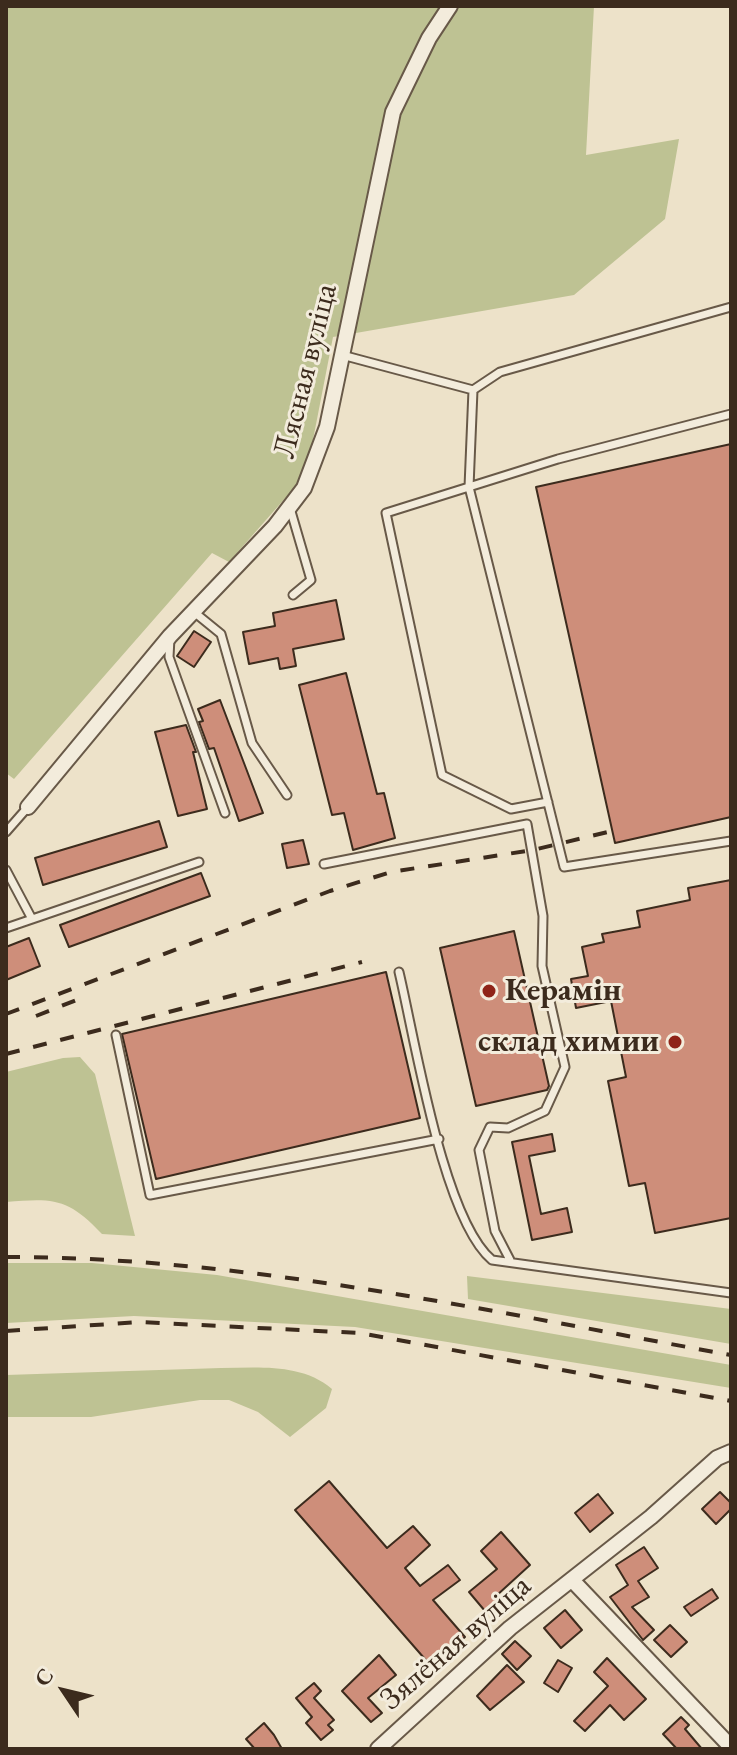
<!DOCTYPE html>
<meta charset="utf-8">
<style>
body{margin:0}
#map{position:relative;width:737px;height:1755px;overflow:hidden;background:#ede2c9;font-family:"EB Garamond",serif}
canvas{display:block}
.frame{position:absolute;inset:0;border:8px solid #3c2b1d;pointer-events:none}
.north{position:absolute;left:24px;top:1651px;width:80px;height:80px;-webkit-text-stroke:6px #f3ecdc;paint-order:stroke;rotate:305deg;font-size:22px;font-weight:700;line-height:32px;text-align:center;color:#3c2b1d}
.north::after{content:'';display:block;margin:auto;width:28px;height:36px;background:#3c2b1d;clip-path:polygon(50% 0,100% 100%,50% 72%,0 100%)}
</style>
<div id="map">
<canvas width="737" height="1755"></canvas>
<div class="frame"></div>
<div class="north">С</div>
</div>
<script>
const c = document.querySelector('canvas').getContext('2d');
c.lineJoin = 'round';
function paint(path, color) {
  c.fillStyle = color;
  c.fill(path, 'evenodd');
}
function trace(path, color, width, dash) {
  c.strokeStyle = color;
  c.lineWidth = width;
  c.lineCap = dash ? 'butt' : 'round';
  c.setLineDash(dash || []);
  c.stroke(path);
}
function write(font, color, halo, rows, align = 'center') {
  c.font = font + ' "EB Garamond",serif';
  c.lineWidth = 6;
  c.setLineDash([]);
  c.textBaseline = 'middle';
  c.strokeStyle = halo;
  c.fillStyle = color;
  for (const [text, x, y, turn = 0] of rows) {
    c.save();
    c.translate(x, y);
    c.rotate((+turn || 0) * Math.PI / 180);
    c.textAlign = isNaN(turn) ? turn : align;
    if (halo) c.strokeText(text, 0, 0);
    c.fillText(text, 0, 0);
    c.restore();
  }
}
paint(new Path2D(`
 M6,6H594L586,155L679,139L665,219L574,295L333,337L311,450L295,487L229,562L212,553L14,779L6,773Z
 M80,1057L95,1074L135,1236L102,1234C68,1198 54,1198 6,1202V1072L63,1058Z
 M6,1263H92L217,1275L731,1365V1388L355,1327L134,1316L6,1323Z
 M467,1276L731,1309V1344L468,1299Z
 M221,1368C259,1368 301,1363 332,1389L326,1408L290,1437L258,1412L229,1400H200L91,1417H6V1375Z`), '#bec293');
const building = new Path2D(`
 M731,444V817L615,843L536,487Z
 M336,600L344,639L293,649L296,666L280,669L278,658L249,664L243,632L275,626L273,613Z
 M194,631L211,642L194,667L177,656Z
 M346,673L377,794L384,793L395,838L353,850L344,813L332,815L299,685Z
 M220,700L263,813L239,821L214,748L209,749L199,722L203,721L198,709Z
 M186,725L196,752H193L207,809L178,816L155,732Z
 M159,821L167,847L43,885L35,858Z
 M303,840L309,864L287,868L282,844Z
 M201,873L210,896L69,947L60,925Z
 M731,880V1218L655,1233L645,1183L629,1186L608,1081L626,1077L611,1001L576,1008L571,979L588,976L582,947L604,942L602,934L640,927L637,911L690,900L688,888Z
 M514,931L549,1086L547,1090L476,1106L440,948Z
 M29,938L40,966L6,980V947Z
 M386,972L420,1118L156,1179L122,1034Z
 M552,1134L555,1151L529,1156L541,1214L567,1208L572,1232L532,1240L512,1142Z
 M329,1481L387,1548L413,1526L430,1545L405,1568L420,1586L448,1565L460,1580L433,1600L465,1637L431,1666L295,1510Z
 M720,1492L731,1503V1509L716,1524L702,1509Z
 M598,1494L613,1513L590,1532L575,1513Z
 M501,1532L530,1565L496,1596L499,1600L485,1611L469,1592L497,1569L481,1551Z
 M644,1547L658,1568L638,1581L649,1597L632,1607L654,1630L643,1640L610,1597L628,1585L616,1565Z
 M712,1589L718,1598L691,1616L684,1607Z
 M565,1610L582,1630L561,1648L544,1628Z
 M670,1625L687,1642L671,1657L654,1640Z
 M515,1641L531,1656L517,1670L502,1654Z
 M379,1655L396,1675L368,1698L382,1713L371,1722L342,1691Z
 M607,1658L646,1699L624,1720L610,1705L585,1731L574,1721L608,1686L594,1672Z
 M558,1660L572,1668L558,1692L544,1683Z
 M507,1665L524,1682L490,1710L477,1696Z
 M314,1683L321,1691L314,1698L334,1720L328,1725L333,1730L321,1740L306,1723L312,1717L296,1698Z
 M681,1717L689,1725L685,1729L702,1749H677L663,1734Z
 M264,1723L274,1735L282,1749H255L246,1739Z`);
paint(building, '#ce8e7a');
trace(building, '#3c2b1d', 2);
const lane = new Path2D(`
 M342,355L473,390L500,372L731,307
 M473,390L469,487L564,867L731,841
 M290,508L311,580L293,595
 M194,612L221,634L252,743L287,795
 M170,638L169,657L225,813
 M548,802L511,809L442,775L386,513L558,459L731,414
 M6,832L28,807
 M324,864L527,824L543,916L542,966L565,1067L545,1111L508,1128L490,1127L479,1150L495,1231L510,1260
 M6,870L32,919
 M6,928L199,862
 M399,972C415,1039 443,1219 492,1260L731,1293
 M116,1035L150,1195L439,1139`);
const street = new Path2D(`
 M28,807L170,636L275,526L304,488L327,427L393,112L429,38L450,6
 M573,1581L731,1747
 M378,1749L510,1628L651,1517L717,1458L731,1452`);
trace(lane, '#685948', 11);
trace(street, '#685948', 18);
trace(lane, '#f3ecdc', 7);
trace(street, '#f3ecdc', 14);
trace(new Path2D(`
 M6,1014L330,891L391,872L533,850L612,831
 M36,1016L84,997
 M6,1054L362,962
 M6,1257C250,1257 491,1312 731,1355
 M6,1331L139,1322L360,1333L731,1401`), '#3c2b1d', 4, [14, 14]);
for (const [x, y, r, color] of [
 [489,991,8,"#8f2418"],
 [675,1042,8,"#8f2418"]
]) {
  const dot = new Path2D();
  dot.arc(x, y, r, 0, 2 * Math.PI);
  c.fillStyle = color;
  c.fill(dot);
  trace(dot, '#f3ecdc', 3);
}
write('32px', '#3c2b1d', '#f3ecdc', [
 ["Лясная вуліца",306,371,-76],
 ["Зялёная вуліца",456,1643,-41]
]);
write('bold 32px', '#3c2b1d', '#f3ecdc', [
 ["Керамін",505,991],
 ["склад химии",659,1042,"right"]
], 'left');
</script>
